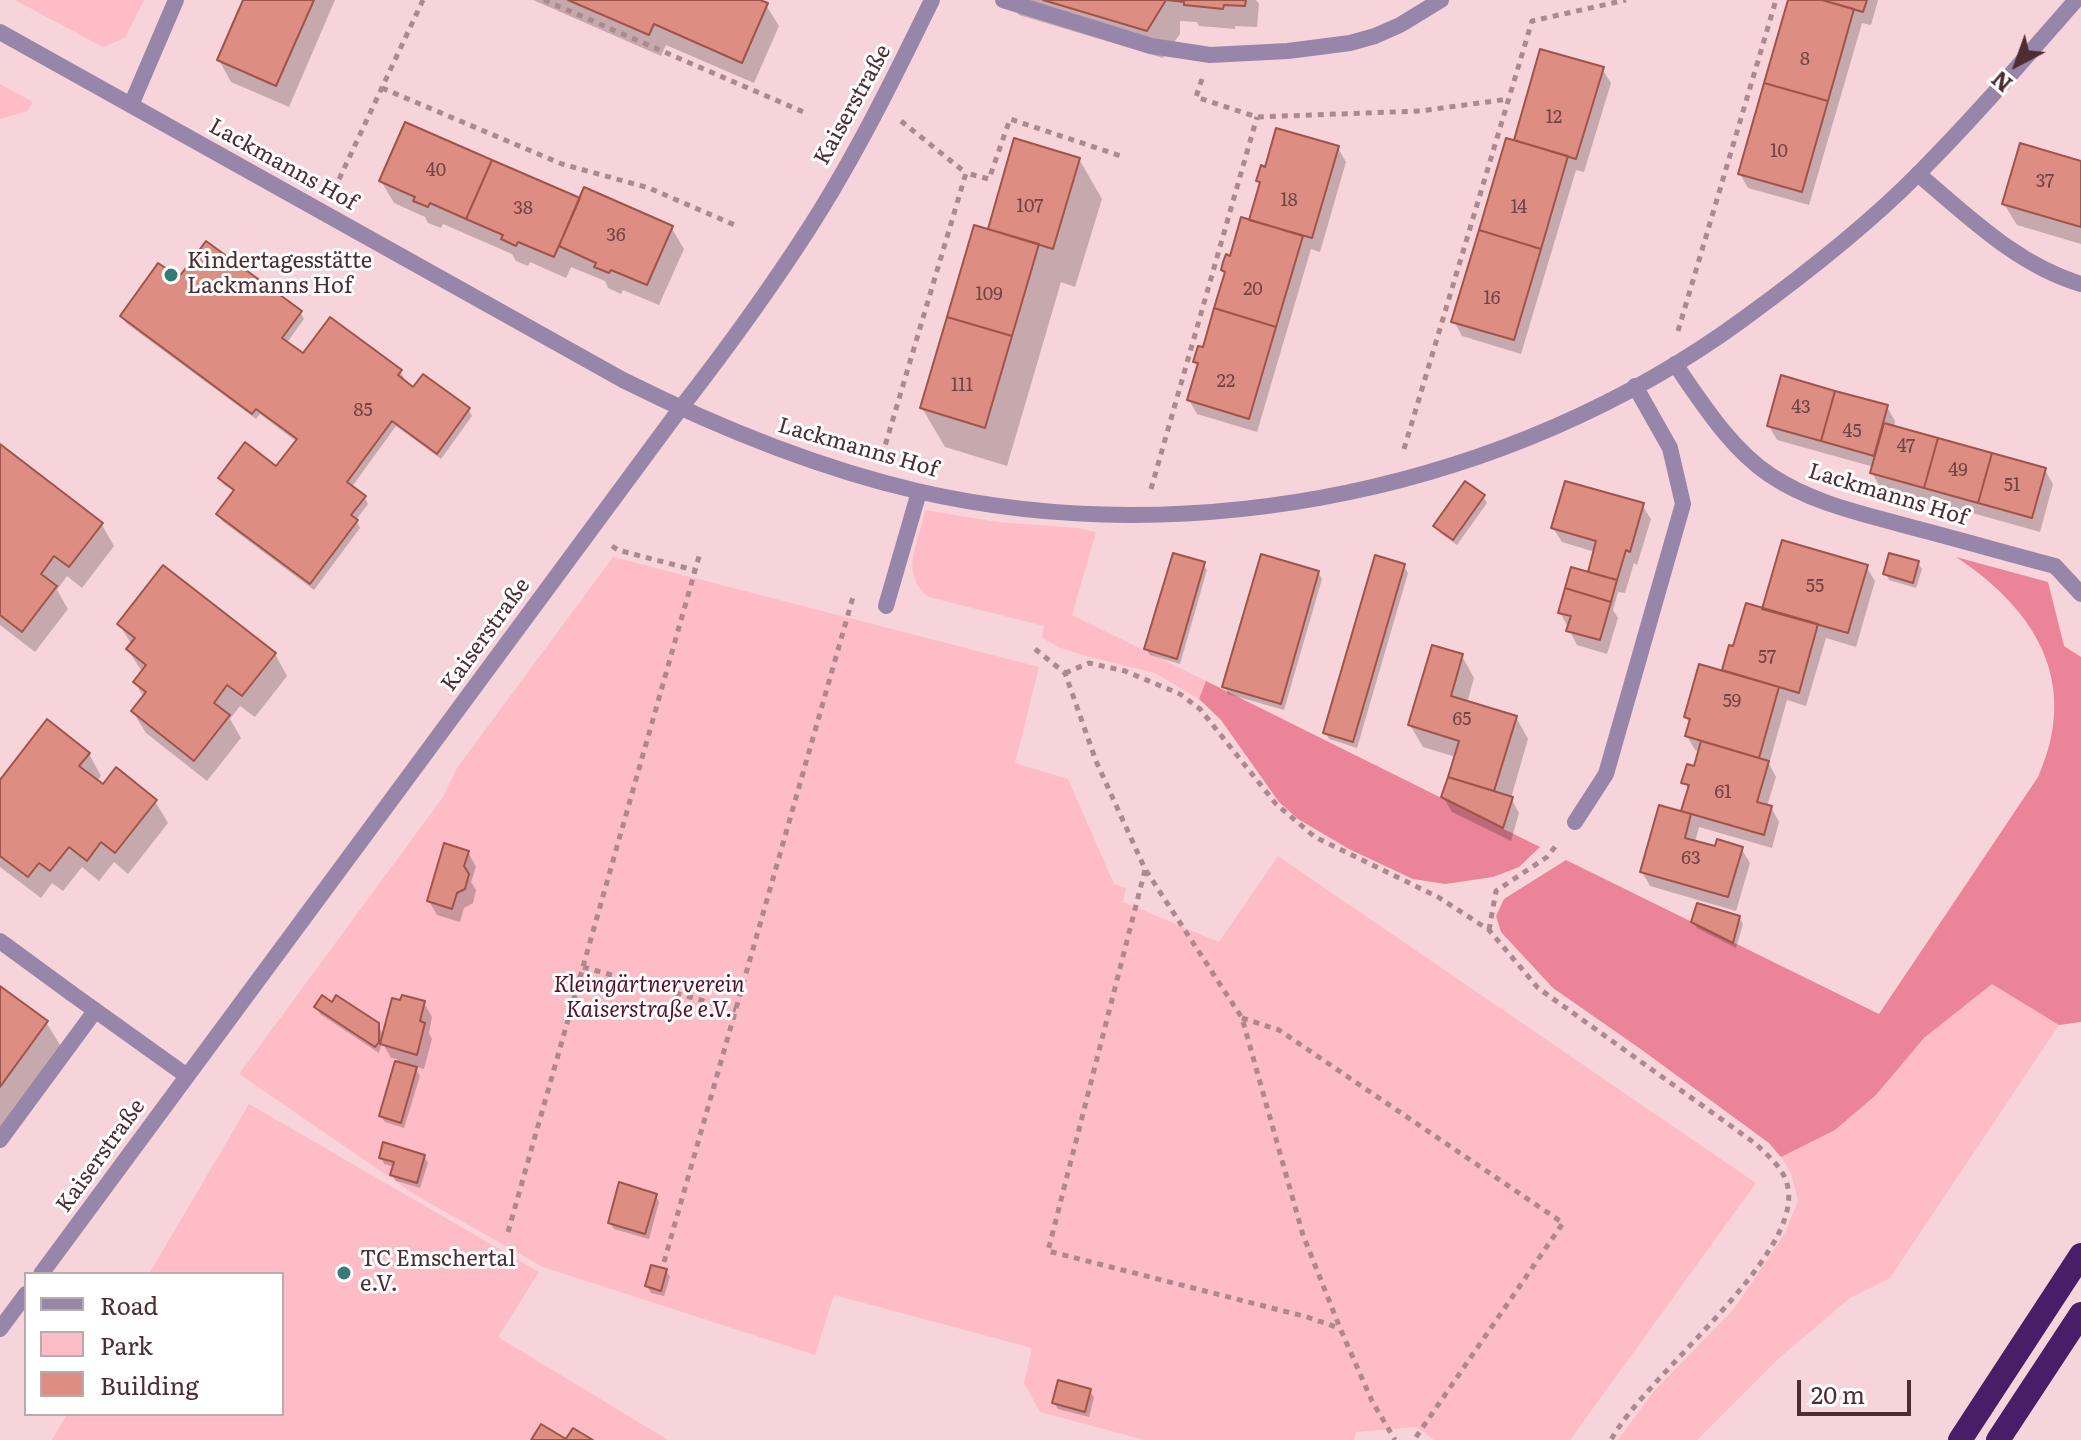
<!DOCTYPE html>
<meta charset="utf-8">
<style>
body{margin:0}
#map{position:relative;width:2081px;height:1440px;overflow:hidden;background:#f7d4d9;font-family:Literata,serif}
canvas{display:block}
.legend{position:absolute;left:24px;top:1272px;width:260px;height:144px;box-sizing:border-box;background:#fff;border:2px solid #b8abad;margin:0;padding:10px 14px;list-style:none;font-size:24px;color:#4d2c32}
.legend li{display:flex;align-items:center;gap:16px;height:40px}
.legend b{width:40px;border:2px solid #b8abad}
.north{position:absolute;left:1977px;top:24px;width:80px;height:80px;-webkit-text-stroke:6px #fff;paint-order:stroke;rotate:221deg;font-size:22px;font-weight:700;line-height:32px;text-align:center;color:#4d2c32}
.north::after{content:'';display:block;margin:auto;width:28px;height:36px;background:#4d2c32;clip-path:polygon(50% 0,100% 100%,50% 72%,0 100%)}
.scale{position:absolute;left:1797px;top:1380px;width:114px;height:36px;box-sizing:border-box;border:4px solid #4d2c32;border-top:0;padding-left:10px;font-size:24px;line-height:28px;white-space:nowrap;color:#4d2c32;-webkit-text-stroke:6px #fff;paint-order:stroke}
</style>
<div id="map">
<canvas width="2081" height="1440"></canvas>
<ul class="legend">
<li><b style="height:10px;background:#9885aa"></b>Road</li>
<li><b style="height:22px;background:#fdbcc6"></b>Park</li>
<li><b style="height:22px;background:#dd8d81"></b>Building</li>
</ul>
<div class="north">N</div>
<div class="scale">20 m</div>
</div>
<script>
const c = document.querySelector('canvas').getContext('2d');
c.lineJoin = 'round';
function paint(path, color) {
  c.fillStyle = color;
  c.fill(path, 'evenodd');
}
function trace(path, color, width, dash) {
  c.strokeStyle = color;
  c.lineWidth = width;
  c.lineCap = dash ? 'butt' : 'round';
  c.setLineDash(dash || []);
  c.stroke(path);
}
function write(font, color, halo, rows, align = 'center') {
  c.font = font + ' Literata,serif';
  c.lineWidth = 6;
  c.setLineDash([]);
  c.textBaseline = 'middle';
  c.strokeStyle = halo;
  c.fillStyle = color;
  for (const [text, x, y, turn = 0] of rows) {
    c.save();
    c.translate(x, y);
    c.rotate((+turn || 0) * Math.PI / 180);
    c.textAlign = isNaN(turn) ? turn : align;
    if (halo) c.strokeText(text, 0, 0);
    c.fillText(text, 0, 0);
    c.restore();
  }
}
paint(new Path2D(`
 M15,0H144L125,38L103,47Z
 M0,84L33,102L27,111L0,119Z
 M925,510L998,522L1077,528L1096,532L1072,615L1206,681L1199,699L1155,673L1082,655L1061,648L1042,638L1044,626L929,597C898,574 920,540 925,510Z
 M613,557L1039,667L1015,763L1068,779L1114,884L1126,888L1123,902L1219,942L1278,856L1756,1183L1570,1440H1434L1417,1427L1356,1432L1354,1440H1145L1040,1412L1024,1383L1032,1348L834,1295L815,1355L543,1267L417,1196L239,1074L443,797L457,768Z
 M1992,983L2059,1025L1890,1278L1850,1298L1778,1359L1697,1440H1618L1654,1391L1733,1310L1784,1235L1798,1201L1791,1173L1781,1157L1835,1130L1876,1095L1924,1038Z
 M249,1104L539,1272L498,1337L668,1440H52L67,1414H282V1274H149Z`), '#fdbcc6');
paint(new Path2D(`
 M1956,557L2048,582L2064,646L2081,657V1022L2059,1025L1992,984L1924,1038L1876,1095L1835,1130L1781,1157L1769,1143L1642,1050L1553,988L1501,932L1496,916L1504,899L1566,860L1879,1014L2038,777C2081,682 2035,609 1956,557Z
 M1206,681L1540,847L1519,867L1493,877L1445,884L1413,879L1349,849L1298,819L1279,802L1221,720L1199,699Z`), '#eb8498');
paint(new Path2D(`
 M245,0H335L289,107L231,82L219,60Z
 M533,0H755L766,5L779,26L754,83L666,45L661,56Z
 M1010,0H1256L1259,4L1257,27L1235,26V29L1199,26L1197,22L1180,21V34L1163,58L1019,15Z
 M1790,0H1878L1871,25L1862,23L1809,205L1748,188L1740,174Z
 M1542,51L1602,69L1611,83L1584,172L1576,170L1521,354L1462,336L1454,321L1515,142Z
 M1015,141L1079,159L1102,199L1075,287L1061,282L1007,466L945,447L922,408L989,232Z
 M1338,148L1346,162L1320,252L1311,249L1257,432L1197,414L1189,400L1199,367L1196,361L1204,349L1226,275L1223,270L1250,223L1261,186L1258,181Z
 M2081,163V244L2017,225L2004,204Z
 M381,181L581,201L671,227L684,249L659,305L623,290L621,294L608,288L605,281L571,267L566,278L530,262L528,266L516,261L512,254L443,224L441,228L428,223L425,217L394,203Z
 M206,244L301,313L304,319L286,344L303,356L400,371L404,378L402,381L414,390L468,409L472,416L441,459L396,426L351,488L365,498L368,504L356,520L360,528L314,590L222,521L218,514L235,492L224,485L220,478L277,469L297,442L260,414L256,419L126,323L122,316L179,280Z
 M1887,407L1895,421L1894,428L2045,470L2053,484L2040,532L1880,487L1872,473L1874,467L1777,440L1769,426Z
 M0,446L102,525L114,546L82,588L67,576L57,590L68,609L35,652L0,625Z
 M1483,496L1487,503L1457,545L1440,533L1436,526Z
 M1642,505L1651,519L1637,565L1634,563L1625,593L1618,592L1613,610L1618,618L1607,654L1577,645L1560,612L1589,574L1595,552L1562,542L1553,528Z
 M1918,563L1922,569L1916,588L1889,580L1886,574Z
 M1203,564L1207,570L1180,664L1150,655L1146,649Z
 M1404,566L1408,573L1357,748L1329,739L1325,732Z
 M1866,566L1875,581L1856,647L1826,638L1806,706L1787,700L1769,764L1776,777L1767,806L1771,807L1779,822L1772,848L1699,827L1695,842L1717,848H1741L1750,863L1736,911L1650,886L1642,872L1683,814L1689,791L1684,782L1695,768L1700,752L1695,750L1687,736L1690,724L1686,717L1723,673L1730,647L1735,648L1763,611Z
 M1318,572L1322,579L1284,710L1228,694L1225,687Z
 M119,624L275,654L287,676L255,717L240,706L230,719L241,738L207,781L146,733L133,712L144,698L135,682L143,673L128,650L132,645Z
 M1462,656L1474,678L1467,703L1516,717L1528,739L1511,798L1519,813L1511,841L1452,812L1443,797L1456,757L1423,747L1410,725Z
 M89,754L101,776L96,782L103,787L155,801L168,823L128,874L114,862L99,881L82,867L63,891L52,883L41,898L0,867V783Z
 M468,852L476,867L471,882L476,890L473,903L464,908L460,922L437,915L429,901Z
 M1739,917L1743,924L1736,948L1697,928L1693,921Z
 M0,989L46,1022L63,1050L0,1136Z
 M424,1003L432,1017L429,1033L432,1039L424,1069L414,1066L420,1076L404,1128L385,1122L381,1116L397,1059L391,1058L382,1042L379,1053L320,1014L316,1007L378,1025L384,1036Z
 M424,1156L428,1163L420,1188L396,1181L392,1175L395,1167L384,1164L381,1158Z
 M656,1196L659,1202L649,1239L614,1229L610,1223Z
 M666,1270L670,1277L664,1296L651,1293L647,1286Z
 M1090,1391L1094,1397L1089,1417L1058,1409L1054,1403Z`), '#0003');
const building = new Path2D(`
 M243,0H314L276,86L217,60Z
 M568,0H760L768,3L742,63L654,24L649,35Z
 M1043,0H1166L1147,31Z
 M1167,0H1246L1245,6L1224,5L1223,9L1184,5V2Z
 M1788,0H1822L1854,9L1828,101L1764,83Z
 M1822,0H1867L1863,12Z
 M1540,49L1604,67L1576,159L1514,140Z
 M1764,83L1828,101L1802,192L1738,174Z
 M405,122L492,160L466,219L430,203L428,207L413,201L415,197L379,181Z
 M1276,128L1339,146L1312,238L1249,220L1260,182L1256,181L1261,165L1265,167Z
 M1014,138L1080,158L1053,249L988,229Z
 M1506,138L1568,156L1541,249L1479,230Z
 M2020,143L2081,161V227L2002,204Z
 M492,160L580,198L554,257L518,242L516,246L501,239L503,235L466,219Z
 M584,187L673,226L647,285L611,270L609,273L594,267L596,263L559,246Z
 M1241,217L1303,236L1276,327L1214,308L1225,272L1221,270L1223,262L1226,254L1230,256Z
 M974,225L1039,244L1012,336L947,317Z
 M1479,230L1541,249L1514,340L1451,322Z
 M206,241L302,311L282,338L303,353L330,317L402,370L398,375L413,387L423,374L470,408L437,454L392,421L347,482L366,496L351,515L358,520L310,584L216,514L234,490L218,478L245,442L276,466L297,439L256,409L252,414L120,316L158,263L179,277Z
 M1214,308L1276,327L1249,419L1187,400L1198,363L1193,362L1198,346L1203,347Z
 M947,317L1012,336L985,428L920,408Z
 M1781,375L1835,391L1821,441L1767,426Z
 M1835,391L1888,405L1874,456L1821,441Z
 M1884,423L1938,438L1924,488L1870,473Z
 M1938,438L1992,453L1978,503L1924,488Z
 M0,444L103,523L69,567L54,556L41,574L57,586L22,632L0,615Z
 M1992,453L2046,468L2032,518L1978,503Z
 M1465,481L1485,495L1453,540L1433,526Z
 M1565,481L1644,503L1630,552L1626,550L1617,580L1588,572L1596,541L1551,528Z
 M1782,540L1868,565L1848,633L1762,609Z
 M1173,553L1205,562L1177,659L1144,649Z
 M1889,553L1919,561L1913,583L1883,574Z
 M1261,554L1319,571L1281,704L1222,687Z
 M1375,555L1405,564L1353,742L1323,733Z
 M163,565L276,653L242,696L227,685L214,703L230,715L194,761L131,711L146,692L133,682L146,665L126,649L135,638L117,624Z
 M1571,567L1617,580L1611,602L1565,588Z
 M1565,588L1611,602L1600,640L1566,631L1571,616L1558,613Z
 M1746,603L1818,624L1799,693L1722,670L1729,645L1733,646Z
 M1432,645L1463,654L1451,696L1517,716L1494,791L1448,777L1459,741L1408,725Z
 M1699,664L1779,687L1759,758L1685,736L1690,719L1684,717Z
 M47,719L90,753L79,766L103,784L116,767L157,800L115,853L101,842L87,861L69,847L50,871L39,863L28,877L0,856V780Z
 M1701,741L1769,761L1757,802L1772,806L1764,835L1681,811L1689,785L1681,783L1687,764L1694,766Z
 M1448,777L1513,797L1503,828L1441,797Z
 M1659,805L1691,814L1685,838L1715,846L1717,839L1743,847L1728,897L1640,872Z
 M444,843L469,851L464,866L469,874L465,889L457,893L452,909L427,901Z
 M1697,903L1740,916L1733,943L1691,922Z
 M0,986L48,1021L0,1087Z
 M322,995L332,1002L336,995L379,1023V1042L375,1047L314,1007Z
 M402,995L425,1001L420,1021L425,1023L417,1055L380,1044L392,998L400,1000Z
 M395,1061L417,1067L401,1123L379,1116Z
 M383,1142L425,1155L417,1183L390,1175L394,1162L379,1158Z
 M619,1182L657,1194L645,1234L608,1223Z
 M651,1265L667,1269L661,1291L645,1286Z
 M1058,1380L1091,1389L1085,1412L1052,1403Z
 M541,1424L566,1439L565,1440H531Z
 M573,1428L593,1440H565Z`);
paint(building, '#dd8d81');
trace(building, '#9f544b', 2);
trace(new Path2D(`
 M544,0L808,114
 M1202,79L1196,97L1257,117L1420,111L1509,99
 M382,88L562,164L649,188L737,226
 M901,121L966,173
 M334,190L423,0
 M1678,331L1776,0
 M1404,449L1532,21L1626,0
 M882,456L966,173L989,179L1010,119L1124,157
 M1151,489L1257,117
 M612,546L618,550L694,570
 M1035,649L1065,673L1096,761L1145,869L1242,1018L1303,1235L1340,1328L1372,1401L1395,1440
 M1065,673L1089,663L1125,671L1180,694L1200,709L1276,804L1315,837L1438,897L1489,930L1538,988L1756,1144C1768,1156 1785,1169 1788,1188C1801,1258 1645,1376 1611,1440
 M1145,870L1048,1251L1307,1317L1339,1328
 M1489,930L1496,891L1547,857L1558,843
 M583,967L736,1010
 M1242,1018L1279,1030L1563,1223L1414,1440
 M508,1232L700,553
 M664,1262L853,597`), '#ab898e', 5, [6, 6]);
trace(new Path2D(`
 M1003,0L1151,46L1210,55L1288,51L1350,43L1375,36L1400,25L1441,0
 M1918,174C1968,216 2017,265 2081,284
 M1675,364C1702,403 1730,448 1770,475C1812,503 1860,513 1907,526C1957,539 2006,553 2055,566L2081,594
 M886,606L919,492
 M71,993L187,1076
 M0,1140L95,1011`), '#9885aa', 16);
trace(new Path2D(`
 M0,941L71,993`), '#9885aa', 16);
trace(new Path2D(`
 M0,32L623,380C717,427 814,467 917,491C1195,555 1512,488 1742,320C1804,275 1867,226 1920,172C1975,117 2025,58 2076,0
 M131,105L176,0
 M1575,822L1606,774L1683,504L1670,448L1635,386
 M41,1274L680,409C725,351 768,292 808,230C855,157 894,78 932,0
 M0,1329L26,1294`), '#9885aa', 16);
trace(new Path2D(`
 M1960,1440L2081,1255
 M1998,1440L2081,1314`), '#4a1d68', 24);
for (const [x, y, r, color] of [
 [171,275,8,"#357c77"],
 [344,1273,8,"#357c77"]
]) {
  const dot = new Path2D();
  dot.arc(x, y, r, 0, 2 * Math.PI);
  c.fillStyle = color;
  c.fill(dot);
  trace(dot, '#fff', 3);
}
write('18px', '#714446', null, [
 ["8",1805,60],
 ["12",1554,118],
 ["10",1779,152],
 ["40",436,171],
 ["37",2045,182],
 ["18",1289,201],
 ["107",1030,207],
 ["14",1519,208],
 ["38",523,209],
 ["36",616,236],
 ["20",1253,290],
 ["109",989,295],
 ["16",1492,299],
 ["22",1226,382],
 ["111",962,386],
 ["43",1801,408],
 ["85",363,411],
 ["45",1852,432],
 ["47",1906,447],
 ["49",1958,471],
 ["51",2012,486],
 ["55",1815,587],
 ["57",1767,658],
 ["59",1732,702],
 ["65",1462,720],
 ["61",1723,793],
 ["63",1691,859]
]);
write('22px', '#4d2c32', '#fff', [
 ["Kaiserstraße",853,105,-61],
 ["Lackmanns Hof",283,165,29],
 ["Lackmanns Hof",858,448,16],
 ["Lackmanns Hof",1888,495,17],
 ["Kaiserstraße",486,635,-54],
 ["Kaiserstraße",101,1156,-54]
]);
write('22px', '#4d2c32', '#fff', [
 ["Kindertagesstätte",187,262],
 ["Lackmanns Hof",187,287],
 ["TC Emschertal",360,1260],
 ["e.V.",360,1285]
], 'left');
write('italic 22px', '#531325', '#fff', [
 ["Kleingärtnerverein",649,986],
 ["Kaiserstraße e.V.",649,1011]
]);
</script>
